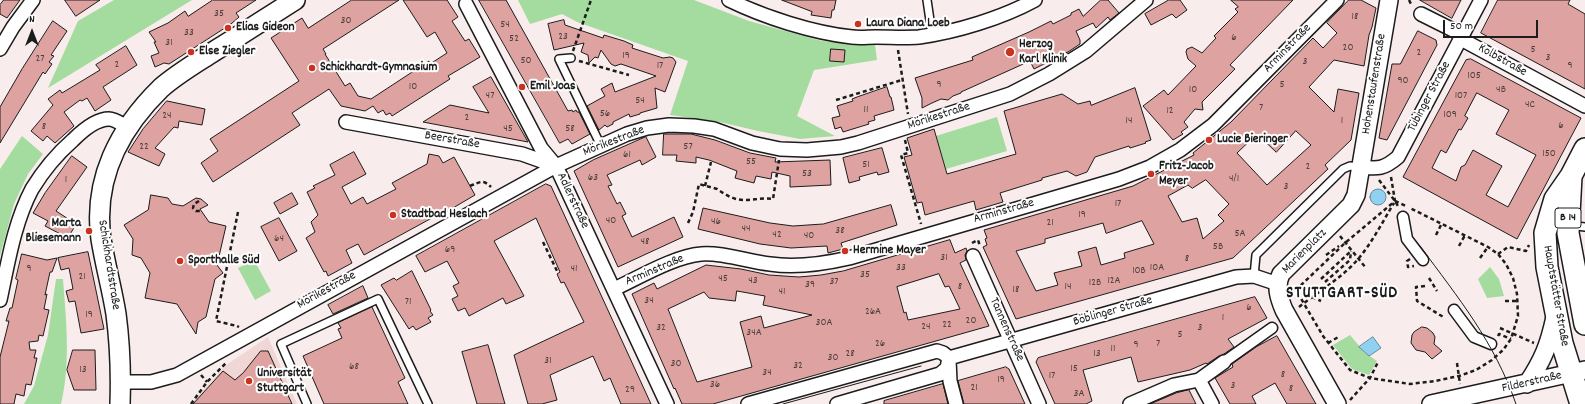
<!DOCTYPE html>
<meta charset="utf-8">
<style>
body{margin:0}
#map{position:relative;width:1585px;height:404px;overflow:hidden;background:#f8edec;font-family:Dekko,sans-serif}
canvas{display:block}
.north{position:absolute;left:12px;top:12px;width:40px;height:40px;-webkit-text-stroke:3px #fff;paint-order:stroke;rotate:0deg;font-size:11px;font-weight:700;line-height:16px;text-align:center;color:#1c1c1c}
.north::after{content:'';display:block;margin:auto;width:14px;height:18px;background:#1c1c1c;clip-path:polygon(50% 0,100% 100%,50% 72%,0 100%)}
.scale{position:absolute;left:1443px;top:20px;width:95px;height:18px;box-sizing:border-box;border:2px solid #1c1c1c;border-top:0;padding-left:5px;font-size:12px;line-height:14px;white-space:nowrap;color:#1c1c1c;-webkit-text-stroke:3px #fff;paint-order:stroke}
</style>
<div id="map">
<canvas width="1585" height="404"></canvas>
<div class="north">N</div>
<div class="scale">50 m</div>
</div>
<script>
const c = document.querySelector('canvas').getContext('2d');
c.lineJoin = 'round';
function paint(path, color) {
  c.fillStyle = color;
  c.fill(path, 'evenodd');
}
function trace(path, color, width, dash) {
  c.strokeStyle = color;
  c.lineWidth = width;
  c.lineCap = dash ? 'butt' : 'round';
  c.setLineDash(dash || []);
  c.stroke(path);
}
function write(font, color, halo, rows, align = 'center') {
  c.font = font + ' Dekko,sans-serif';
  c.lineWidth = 4;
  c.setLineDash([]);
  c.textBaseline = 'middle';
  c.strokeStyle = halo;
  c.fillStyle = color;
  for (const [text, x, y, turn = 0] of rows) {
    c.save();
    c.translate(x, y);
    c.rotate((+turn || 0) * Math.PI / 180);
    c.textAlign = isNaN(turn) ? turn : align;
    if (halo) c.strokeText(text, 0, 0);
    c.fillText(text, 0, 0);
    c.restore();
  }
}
paint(new Path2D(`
 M268,337L297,404H192L196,398L226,365Z`), '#f0d7d6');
paint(new Path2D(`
 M114,0H192L48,88L78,21Z
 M518,0H694L749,21L822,41L875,45L877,60L814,70L797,116L835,136L800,139L758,131L720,122L670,115L688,61L577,22L562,14L530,24Z
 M997,117L1007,151L946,169L936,136Z
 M22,136L43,154L28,174L14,204L0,256V169Z
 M254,260L271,291L255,300L238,268Z
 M1490,267L1499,279L1504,296L1487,298L1478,279Z
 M56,279H63C66,320 71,363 61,404H24L34,386L48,335Z
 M1350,335L1365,353L1377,361L1369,375L1352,369L1333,345Z`), '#a4db9f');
const water = new Path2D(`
 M1370 197a8 8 0 1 1 16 0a8 8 0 1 1-16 0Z
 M1373,337L1381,348L1369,356L1359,347Z`);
paint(water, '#90d1f1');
trace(water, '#62899c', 1);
const building = new Path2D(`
 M4,0H20L7,18L0,14V5Z
 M65,0H100L76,16Z
 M213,0H256L236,13L239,17L231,24L169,64L164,63L155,67L151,56L159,53L154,42H156L149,32L168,23L185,11L188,16Z
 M352,0H399L323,49L326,54H325L345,86L350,83L358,96L371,99L429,61L430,64L447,53L435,32L427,37L403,0H447L458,17L452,21L465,41L469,39L480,57L448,76L450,79L392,116L390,113L386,115L383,110L378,113L373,106L365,111L341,106L329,89L292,113L300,125L213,182L201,163L218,151L210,139L299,81L271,38L302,18L308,28Z
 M479,0H506L568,111L572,110L573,112L576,110L577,112H579L590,134L572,144L568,139L560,143Z
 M782,0H836L834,10H832L831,18L811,15L812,12Z
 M1101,0H1108L1119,13L1110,20L1108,17L1096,28L1093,23L1076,31L1080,40V44L1068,52L1057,56L1052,59V60L1034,69L1030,61L961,92V93L953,96L948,100L941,99L932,103L922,108V98L915,78L973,60L972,57L1029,32L1051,21L1053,24L1071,15V13L1079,9L1083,16Z
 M1169,0H1180L1187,10L1176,18L1172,14L1151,25L1145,14Z
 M1231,0H1293L1230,65L1235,69L1202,102L1203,110L1195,109L1184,122L1188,127L1181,132L1183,134L1173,140L1143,106L1164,90L1168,95L1196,66L1188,59L1186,52L1187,49L1192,47L1202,53L1216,38L1214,36L1238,12L1235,9L1238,7Z
 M1349,0H1361L1376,8L1372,27L1369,35L1364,66L1334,60L1309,87L1334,112L1338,89L1359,93L1351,140L1325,165L1328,169L1233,258L1016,319L983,247L987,245L985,239L987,238L984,230L1133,186L1194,155L1193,153L1231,122L1313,38L1323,48L1337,33L1327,23ZM1296,131L1311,145L1267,185L1237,153L1257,134L1276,152ZM1206,180L1229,204L1218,215L1224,221L1203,239L1197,218L1182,222L1168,196L1188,185L1192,188ZM1142,221L1154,244L1124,253L1125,258L1101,265L1096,247L1078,252L1082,266L1054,273L1058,285L1036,291L1016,251L1045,243V239L1103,223L1106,233Z
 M1420,0H1461L1452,18Z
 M1498,0H1570L1568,4L1585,14V89L1481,33Z
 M564,20L565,25L603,38L604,35L624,41L633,45L632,48L663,58L670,57L673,58L676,62L665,92L655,88L657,108L640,113V114L630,117L629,114L613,122V124L607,127L605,125L599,130L587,106L605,96L601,89L612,83L615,92L656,76L621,64L615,66L611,64L601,50L598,58L595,57L589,63L588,55L581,52L584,43L554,50L548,24Z
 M53,21L67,31L51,55L54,56L49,62L52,64L45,74L43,72L0,143V107L22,69Z
 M1418,31L1436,40L1437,45L1387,140L1379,138L1392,64H1400Z
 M126,46L137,65L103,87L111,100L95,111L87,98L82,101L80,100L64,112L74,126L55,143L47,136L43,141L31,131L53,105L48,99L60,90L62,93L100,70L96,65Z
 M831,49L845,50L844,62L830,61Z
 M1471,59L1581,118L1517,239L1403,177L1466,60ZM1477,93L1509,110L1496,134L1536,155L1508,207L1486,195L1502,166L1473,150L1465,165L1461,167L1456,181L1432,168L1441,150L1446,153L1459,129L1461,130L1468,118L1465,116Z
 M491,77L528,142L423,122L450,105L489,113L473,87Z
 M887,87L890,97H891L894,110L874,116L875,120L868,122L869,124L843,132L841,127L835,129L832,118L840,116L837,106L853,101L852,99L857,97Z
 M1135,88L1151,140L1145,142L1146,143L1130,148L1129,146L1095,157L1087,172L1076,176L1067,171L1042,178V180L1000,193L1003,202L976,210L974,201L925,215L922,202L917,203L904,157L912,155L907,138L934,129L947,174L1016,154L1004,111L1062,94L1078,104L1090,101L1091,105Z
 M167,101L205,109L202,125L179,121L178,128L174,127L155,148L165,154L159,166L128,152L143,129Z
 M664,134H691L715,140L750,153L776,158L775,162L830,160L831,185L790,187V176L772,172L771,179L756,176L754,183L735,178L737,171L709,160L696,157V163L676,161L677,155H663Z
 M646,137L656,157L642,165L640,160L607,175L612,185L608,186L617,204L620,202L626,214L622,216L632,237L674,217L683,237L618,267L574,171L593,160Z
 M882,148L889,172L878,175L877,172L859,177L860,180L849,183L843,158Z
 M354,152L366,174L342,187L351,204L363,197L367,204L396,189L392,183L427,164L429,154L439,156L443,163L454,157L475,195L441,215L440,214L430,219L364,255L358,244L346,250L352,263L328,276L326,271L324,272L306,238L315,232L311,222L318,215L307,192L315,188L313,186L335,175L330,165Z
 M72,156L87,167L56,211L76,224L68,238L45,226L48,221L33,213L45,193Z
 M546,184L551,186L651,404H621L610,378L604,381L593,356L550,375L557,400L542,404H528L514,355L584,322L564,282L561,283L557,274L560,272L536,218L494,241L524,296L506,304L503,298L469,316L465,308L458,311L452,299L458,296L453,286L459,283L447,261L425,272L416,256Z
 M292,193L298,204L280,214L274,203Z
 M151,195L168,198L172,204L183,206L196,198L201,199L208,205L200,209L209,222L226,226L217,265L223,273L215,279L206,317L198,322L196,334L177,304L145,298L150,273L141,258L132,255L133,239L124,225L148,210Z
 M891,205L897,225L841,243L843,249L828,253L827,246L791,248L760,244L698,229L703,208L770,223L793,226L823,224Z
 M279,218L297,251L279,261L261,227Z
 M950,240L955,253L966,248L967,251L965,255L966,260L960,263L989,326L713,404H682L675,388L674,389L632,294L654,283L657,289L706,265L741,269L769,275L799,277L821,275L843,271ZM939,274L945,287L949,286L960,309L908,320L906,312L904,313L897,287ZM737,291L765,296L763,305L812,315L764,328L761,316L740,322L752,367L697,382L668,309L704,292L709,298L735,301Z
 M88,252L104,329L81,333L75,301L69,302L66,291L73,289L69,268L61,270L58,258Z
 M22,254L47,260L57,258L52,272H50L45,295L47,294L44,309L49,310L43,336L39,335L38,341L29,342L30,350H36L34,358H37L31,385L26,384L24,396L16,394L14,404H0V357L9,321H6L10,308H12L18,280L16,279Z
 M412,271L431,310L430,311L433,315L428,318L431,322L416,330L413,326L409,329L381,285L394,278L396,280Z
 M363,286L368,298L333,314L328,305Z
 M1255,297L1267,318L1228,339L1234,347L1224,354L1219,356L1207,364L1206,363L1190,370L1138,382L1131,357L1083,370L1092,401L1086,404H1055L1036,362L1038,358Z
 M372,307L405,378L398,382L408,404H324L303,356L342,338L338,329L341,328L338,323Z
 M1422,327L1427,328L1433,333L1435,337L1434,344L1442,351L1432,359L1425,352L1416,350L1411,343L1412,335L1414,332Z
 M1277,336L1316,404H1287L1275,383L1252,396L1256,404H1230L1215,378L1233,367L1232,364L1256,347Z
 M488,345L505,404H477L462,352Z
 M73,350H95L96,390H74L67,370Z
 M261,351H268L292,404H193L223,371L235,380L243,373Z
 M1006,367L1009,369L1025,404H964L958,381Z
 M943,384L948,404H884V401Z
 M1189,390L1196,404H1150L1176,393Z`);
paint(building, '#dea3a1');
trace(building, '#1c1c1c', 1);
const service = new Path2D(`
 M927,0L932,34
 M571,58L559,59L601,146
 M1569,225L1585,227
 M1254,276L1256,255L1343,169L1350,166L1360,167
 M307,404L281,344L378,299L428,404`);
const pedestrian = new Path2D(`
 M1403,217L1407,239L1423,260
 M1454,310L1474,337L1491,344
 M1224,362L1272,328`);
const minor = new Path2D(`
 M729,0C764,17 813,33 852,37C860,38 868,37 876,37C890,37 905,38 919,37C956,32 1002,18 1035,0
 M466,4L541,148L556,166L667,404
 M1421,14L1457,32L1461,39L1585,106
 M0,49L13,27L33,0
 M346,122L522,154L556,166
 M1361,167C1378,169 1384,169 1398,157L1481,0
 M973,256L1039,404
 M614,289C638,278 675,256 701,254C721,252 750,262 770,264C797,268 823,264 849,258L1119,179L1150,167L1180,150L1213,125L1337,0
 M0,300C8,263 14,223 32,189C43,171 57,154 73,140C82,131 96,119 109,119C115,119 123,125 129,128
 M949,358L1236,277L1254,276L1278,284
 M949,360L950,381L956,404
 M1199,380L1212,404
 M121,382H151L177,375L556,166L627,134L647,128L669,125L694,126L714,129L752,143L780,149L807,150L841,147L858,143L1010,94L1049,74L1086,51L1146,0
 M748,404L937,351L943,353L949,358
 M837,404L940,374L947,368L949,358
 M1130,404L1174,385L1199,380L1224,362`);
const tertiary = new Path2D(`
 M1527,384C1543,360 1549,345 1555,317
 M1337,404L1284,310C1279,298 1275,287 1281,274L1351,205L1356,195L1389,0
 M1431,404L1585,370`);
const secondary = new Path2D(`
 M120,404C121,374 120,344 116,314C112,289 105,264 101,239C93,180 119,129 161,88C177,74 196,63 213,52C241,35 268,17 295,0`);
const primary = new Path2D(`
 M1571,176L1568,233L1585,324
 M1581,404L1562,343L1547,267L1545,233L1555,199L1571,176L1585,149`);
trace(service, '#1c1c1c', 10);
trace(pedestrian, '#1c1c1c', 13);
trace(minor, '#1c1c1c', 16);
trace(tertiary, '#1c1c1c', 20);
trace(secondary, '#1c1c1c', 22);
trace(primary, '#1c1c1c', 24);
trace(new Path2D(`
 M1409,0L1412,6
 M898,50L908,114
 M573,51L591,0
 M579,61L629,75
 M836,100L902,80
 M905,140L908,153L901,155L921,224
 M1391,177L1395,201L1345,243L1296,290L1323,336L1350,370L1370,378L1410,384L1435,381L1459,376L1476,370L1492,360L1503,350L1511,339L1518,316L1517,294L1513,278L1506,264L1498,254L1488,247L1410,208
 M1379,180L1395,201L1399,208
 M470,186C480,182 483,179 491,187
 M705,186L711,162
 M199,201L194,204L193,208L196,211H202
 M1395,201L1406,206
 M238,212L216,321L237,326L239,327
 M688,223L693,212L699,184C705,186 711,187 717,189C723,193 729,197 736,199C748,202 761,197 773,199L779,160
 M1436,235L1442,223
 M1340,236L1366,268
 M543,242L558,273
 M972,243L978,240L980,246
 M1459,246L1465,235
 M1498,254L1508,247L1526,251L1529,245
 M1326,255L1339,246
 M1480,258L1488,247
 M1410,259L1407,261L1408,267L1414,266
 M1429,278L1437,291
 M1321,279L1351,251
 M1325,282L1350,260L1351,251
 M1425,286L1416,287L1417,301L1445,318
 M1312,297L1321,301
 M1505,301H1518
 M1299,307C1319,291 1342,278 1359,258C1373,241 1383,221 1394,203
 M1500,328L1534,343
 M1498,336L1499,334L1511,339
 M1328,343L1340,336
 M1457,363L1460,384
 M201,375L207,382
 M1350,400L1370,378L1378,362
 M191,404L207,382L226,363`), '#1c1c1c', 2.5, [4, 3]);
trace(service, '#fff', 7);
trace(pedestrian, '#fff', 10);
trace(minor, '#fff', 13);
trace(tertiary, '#fff', 17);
trace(secondary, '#fff', 19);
trace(primary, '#fff', 21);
trace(new Path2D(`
 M1420,246C1459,299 1494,341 1516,404
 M783,404L921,366`), '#1c1c1c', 1);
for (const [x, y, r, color] of [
 [858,24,4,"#c8321e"],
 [228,28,4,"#c8321e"],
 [191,52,4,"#c8321e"],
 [1010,52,5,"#c8321e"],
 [312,68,4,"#c8321e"],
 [522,87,4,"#c8321e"],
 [1209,140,4,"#c8321e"],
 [1151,174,4,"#c8321e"],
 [393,215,4,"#c8321e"],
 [89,231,4,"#c8321e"],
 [845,251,4,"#c8321e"],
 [180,261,4,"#c8321e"],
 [249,381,4,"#c8321e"]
]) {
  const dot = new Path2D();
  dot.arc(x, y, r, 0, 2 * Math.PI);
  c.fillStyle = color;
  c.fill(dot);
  trace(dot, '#fff', 1.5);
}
write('11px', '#4c3e3d', null, [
 ["35",219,14],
 ["18",1355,17],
 ["30",346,21],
 ["54",505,25],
 ["33",189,33],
 ["23",563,37],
 ["6",1234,38],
 ["52",514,39],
 ["31",169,43],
 ["20",1348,48],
 ["5",1533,50],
 ["2",1419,53],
 ["19",626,56],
 ["3",1548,58],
 ["27",40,59],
 ["50",526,61],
 ["3",1305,62],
 ["2",117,65],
 ["17",660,66],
 ["9",1570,66],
 ["105",1474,76],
 ["90",1403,81],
 ["9",939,85],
 ["5",1282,85],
 ["10",413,87],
 ["10",1193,90],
 ["4B",1501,90],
 ["47",490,96],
 ["107",1461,96],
 ["54",640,101],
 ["4C",1530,105],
 ["7",1261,108],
 ["11",866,110],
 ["12",1170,111],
 ["56",605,114],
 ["109",1450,115],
 ["24",167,116],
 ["2",467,118],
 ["14",1129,121],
 ["1",1342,121],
 ["6",1561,126],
 ["8",44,127],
 ["45",508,129],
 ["58",570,129],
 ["22",144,147],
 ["57",688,147],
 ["150",1549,154],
 ["61",627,155],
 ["55",751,162],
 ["51",866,165],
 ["2",1308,167],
 ["53",807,174],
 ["63",593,178],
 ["4/1",1234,179],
 ["1",66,180],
 ["3",1286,187],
 ["17",1118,204],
 ["19",1082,215],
 ["40",611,221],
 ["46",716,222],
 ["21",1050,223],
 ["44",746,229],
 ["38",840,231],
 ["5A",1240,234],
 ["42",777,235],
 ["40",809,236],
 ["64",279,239],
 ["48",645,242],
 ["5B",1218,247],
 ["69",450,250],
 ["31",944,258],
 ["8",1187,259],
 ["33",901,268],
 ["10A",1157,268],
 ["9",29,269],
 ["41",574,269],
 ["10B",1139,271],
 ["35",865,275],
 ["21",82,277],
 ["45",723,279],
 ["43",753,281],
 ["12A",1114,281],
 ["37",834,282],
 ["12B",1095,283],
 ["39",810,285],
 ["8",960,287],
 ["14",1068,287],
 ["18",1016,290],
 ["41",782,292],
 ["34",649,301],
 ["71",408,302],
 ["6",1249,308],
 ["26A",873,312],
 ["19",89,315],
 ["1",1223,318],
 ["20",971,321],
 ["30A",824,323],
 ["22",947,325],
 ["24",926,327],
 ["32",661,328],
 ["3",1200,328],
 ["34A",754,333],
 ["5",1180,335],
 ["26",880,344],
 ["7",1158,344],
 ["9",1136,345],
 ["11",1113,349],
 ["28",850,354],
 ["13",1097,354],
 ["30",833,358],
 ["31",548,361],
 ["30",676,364],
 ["32",798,366],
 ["68",354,367],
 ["15",1074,369],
 ["13",83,370],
 ["34",767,373],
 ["8",1283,375],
 ["17",1052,376],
 ["19",1001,380],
 ["36",715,385],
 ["3",1233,386],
 ["21",974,388],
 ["8",1291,389],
 ["29",630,390],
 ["3A",1079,394]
]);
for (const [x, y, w] of [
 [1568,218,26]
]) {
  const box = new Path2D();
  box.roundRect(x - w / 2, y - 10, w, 20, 3);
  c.fillStyle = '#fff';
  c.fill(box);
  trace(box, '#1c1c1c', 1);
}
write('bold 12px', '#1c1c1c', null, [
 ["B 14",1568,218]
]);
write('bold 13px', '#1c1c1c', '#fff', [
 ["Laura Diana Loeb",866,24],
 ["Elias Gideon",236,28],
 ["Herzog",1019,45],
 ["Karl Klinik",1019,60],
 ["Else Ziegler",199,52],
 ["Schickhardt-Gymnasium",320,68],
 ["Emil Joas",530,87],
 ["Lucie Bieringer",1217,140],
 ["Fritz-Jacob",1159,167],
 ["Meyer",1159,182],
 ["Stadtbad Heslach",401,215],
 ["Marta",81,224,"right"],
 ["Bliesemann",81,239,"right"],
 ["Hermine Mayer",853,251],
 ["Sporthalle Süd",188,261],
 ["Universität",257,374],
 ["Stuttgart",257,389]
], 'left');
write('13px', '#1c1c1c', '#fff', [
 ["Arminstraße",1288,49,-46],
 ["Kolbstraße",1502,61,29],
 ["Hohenstaufenstraße",1375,84,-81],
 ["Tübinger Straße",1430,97,-62],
 ["Mörikestraße",939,117,-18],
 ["Beerstraße",452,141,10],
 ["Mörikestraße",614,142,-21],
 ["Adlerstraße",572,201,65],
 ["Arminstraße",1004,212,-16],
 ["Marienplatz",1305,252,-45],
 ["Schickhardtstraße",108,265,81],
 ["Arminstraße",655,271,-23],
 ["Mörikestraße",327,291,-29],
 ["Hauptstätter Straße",1555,296,80],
 ["Böblinger Straße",1113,312,-16],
 ["Tannenstraße",1006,330,66],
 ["Filderstraße",1532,383,-13]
]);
c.letterSpacing = '1px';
write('bold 17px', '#1c1c1c', '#fff', [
 ["STUTTGART-SÜD",1342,295]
]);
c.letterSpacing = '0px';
</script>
